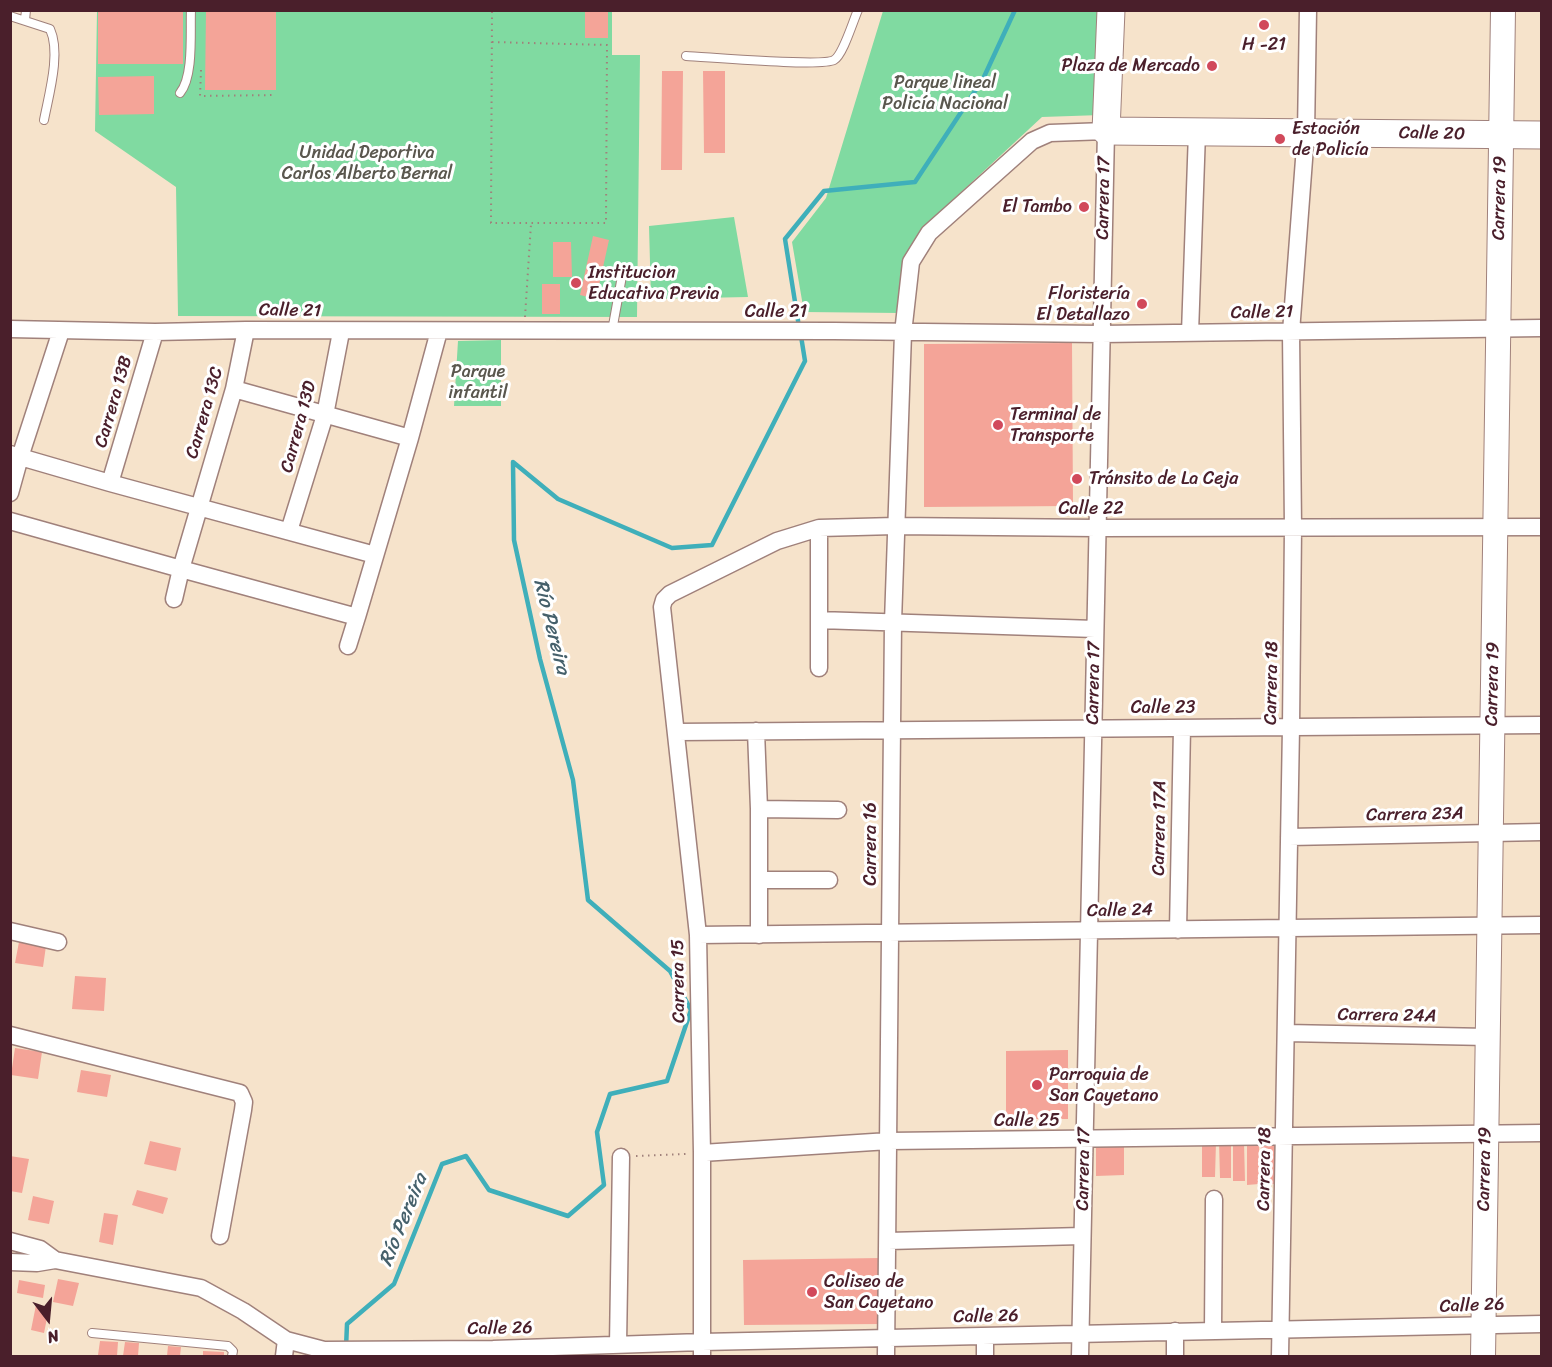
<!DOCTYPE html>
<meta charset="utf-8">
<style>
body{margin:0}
#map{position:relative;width:1552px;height:1367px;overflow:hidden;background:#f6e3cb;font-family:Sriracha,sans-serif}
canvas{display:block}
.frame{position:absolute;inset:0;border:12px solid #4a1f2b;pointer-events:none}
.north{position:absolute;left:18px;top:1289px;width:60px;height:60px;-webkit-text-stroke:4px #fff;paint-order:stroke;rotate:164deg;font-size:16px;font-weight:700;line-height:24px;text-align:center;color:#4a1f2b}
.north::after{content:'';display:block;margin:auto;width:21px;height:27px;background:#4a1f2b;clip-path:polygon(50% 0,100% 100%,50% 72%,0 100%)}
</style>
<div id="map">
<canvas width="1552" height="1367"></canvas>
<div class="frame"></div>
<div class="north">N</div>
</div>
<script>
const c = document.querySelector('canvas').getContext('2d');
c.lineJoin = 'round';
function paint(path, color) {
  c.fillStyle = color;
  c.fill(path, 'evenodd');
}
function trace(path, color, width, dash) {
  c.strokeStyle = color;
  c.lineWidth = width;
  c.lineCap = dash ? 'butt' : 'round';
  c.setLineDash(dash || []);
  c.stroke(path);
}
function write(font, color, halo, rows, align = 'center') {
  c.font = font + ' Sriracha,sans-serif';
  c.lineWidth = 6;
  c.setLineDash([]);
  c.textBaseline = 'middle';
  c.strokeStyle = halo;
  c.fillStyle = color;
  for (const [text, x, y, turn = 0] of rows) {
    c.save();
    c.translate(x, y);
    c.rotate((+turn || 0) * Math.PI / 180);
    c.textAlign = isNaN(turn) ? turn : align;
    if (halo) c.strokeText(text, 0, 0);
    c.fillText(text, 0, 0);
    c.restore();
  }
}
paint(new Path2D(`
 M97,11H612V55H640L637,317L178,316L176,187L95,131Z
 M883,11H1106L1101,115L1042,117L930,221L905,260L899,313L804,312L792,242L826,198Z
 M734,217L748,297L651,299L649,226Z
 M501,340V406H454L458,341Z`), '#80daa1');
trace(new Path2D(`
 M799,327L785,239L824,191L915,182L983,79L1015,10
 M346,1348L347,1324L394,1284L442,1164L466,1156L489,1190L568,1216L604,1185L597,1132L610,1094L667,1081L691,1010L670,971L588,900L573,780L540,659L514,540L513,462L558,499L672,548L712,545L805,361L801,336`), '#3fafba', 4.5);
paint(new Path2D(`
 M98,10H183V64H98Z
 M585,10H608V38H585Z
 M206,11H276V90H205Z
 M662,71H683L682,170H661Z
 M703,71H725V153H704Z
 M154,76V114L99,115L98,77Z
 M593,236L609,240L596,299L580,295Z
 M553,242H571L572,277H553Z
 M542,284H560V314H542Z
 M1072,343L1073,506L924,507V344Z
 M19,942L46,946L43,967L15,963Z
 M75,976L106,978L104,1011L72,1009Z
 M15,1048L42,1052L38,1079L11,1075Z
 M1068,1050V1119H1006V1051Z
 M81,1070L111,1075L107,1097L77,1092Z
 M150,1141L181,1148L176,1171L144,1164Z
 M1219,1141H1231V1178H1220Z
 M1202,1142H1216L1215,1177H1202Z
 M1247,1142H1259V1184L1247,1185Z
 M1261,1142H1277L1278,1184H1261Z
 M1233,1143H1244L1245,1181H1233Z
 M1096,1146H1124V1175L1096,1176Z
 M10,1156L29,1159L22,1193L10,1191Z
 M137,1190L168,1198L163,1214L132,1205Z
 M33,1196L54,1201L49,1224L28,1220Z
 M104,1213L118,1215L113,1245L99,1242Z
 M881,1258V1324L744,1325L743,1260Z
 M58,1279L79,1283L73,1306L53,1302Z
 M19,1280L45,1285L43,1298L17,1293Z
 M36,1305L49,1308L44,1333L31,1330Z
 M100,1341L118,1342L117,1356L98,1355Z
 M125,1342L139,1343L138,1356H123Z
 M168,1346L181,1347L180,1356H167Z
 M203,1351L224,1352V1356H203Z`), '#f4a498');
const lane = new Path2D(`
 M10,16L50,29C61,53 49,94 44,120
 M25,20L26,10
 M686,56C708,57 822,67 834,60C843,55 853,21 858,10
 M180,93C194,76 190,32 191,10
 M612,331L622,276
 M92,1333L228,1346L233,1351L232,1356`);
const street = new Path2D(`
 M10,329L155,332L246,330L834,331L1101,334L1542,328
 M246,330L234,389L181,569L357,617L410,438L439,331
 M1190,333L1197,132
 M234,389L410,438
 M10,454L110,483L375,555
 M110,483L155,332
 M10,493L20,457L61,331
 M10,521L181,569L174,599
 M819,528V668
 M289,531L325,415L341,332
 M819,620L1095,629
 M348,646L357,617
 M756,731L759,809V935
 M677,732L1542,725
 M759,809L838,810
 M1289,837L1542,832
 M759,880H829
 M1178,930L1182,728
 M10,931L58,942
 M698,935L1542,925
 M1286,1033L1488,1037
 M10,1035L240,1093L244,1102L243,1110L220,1236
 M702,1153L889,1141L1542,1133
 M10,1241L40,1249L55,1260
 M888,1241L1082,1236
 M10,1262L37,1263L55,1260L201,1288L243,1311L286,1340L324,1350L493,1349L702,1342L1542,1324
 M1213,1330L1214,1199
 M618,1345L621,1157
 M284,1356L286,1340
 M702,1356V1153L698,935L662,607L664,600L670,594L777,541L819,528L895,526L1097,528L1542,527
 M886,1356L893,622L903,333L911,262L929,233L1032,141L1050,133L1106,131L1080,1356
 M985,1356V1336
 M1175,1356V1331
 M1280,1356L1291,727L1293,528L1291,332L1306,133L1308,10`);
const secondary = new Path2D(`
 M1483,1356L1503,10`);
const primary = new Path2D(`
 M1111,10L1106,131L1542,135`);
trace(lane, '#a0817b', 10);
trace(street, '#a0817b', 19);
trace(secondary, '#a0817b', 26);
trace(primary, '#a0817b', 29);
trace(new Path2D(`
 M492,42L607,45L606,223H491L492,10
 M201,70L200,96L275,95
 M525,317L531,224
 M636,1156L687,1154`), '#a0817b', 2, [1.5, 4.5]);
trace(lane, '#fff', 8);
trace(street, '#fff', 16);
trace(secondary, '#fff', 24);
trace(primary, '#fff', 27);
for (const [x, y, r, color] of [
 [1264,25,6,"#d1495b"],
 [1212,66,6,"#d1495b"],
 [1280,139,6,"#d1495b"],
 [1084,207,6,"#d1495b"],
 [576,283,6,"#d1495b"],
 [1142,304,6,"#d1495b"],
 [998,425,6,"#d1495b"],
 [1077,479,6,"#d1495b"],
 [1037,1085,6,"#d1495b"],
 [812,1292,6,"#d1495b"]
]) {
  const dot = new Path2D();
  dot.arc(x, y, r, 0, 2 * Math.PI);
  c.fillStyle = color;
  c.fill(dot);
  trace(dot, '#fff', 2);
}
write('18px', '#4a1f2b', '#fff', [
 ["H -21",1264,45,"center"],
 ["Plaza de Mercado",1200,66,"right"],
 ["Estación",1292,129],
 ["de Policía",1292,150],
 ["El Tambo",1072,207,"right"],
 ["Institucion",588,273],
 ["Educativa Previa",588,294],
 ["Floristería",1130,294,"right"],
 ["El Detallazo",1130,315,"right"],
 ["Terminal de",1010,415],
 ["Transporte",1010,436],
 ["Tránsito de La Ceja",1089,479],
 ["Parroquia de",1049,1075],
 ["San Cayetano",1049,1096],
 ["Coliseo de",824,1282],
 ["San Cayetano",824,1303]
], 'left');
write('18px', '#5a574e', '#fff', [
 ["Parque lineal",945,83],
 ["Policía Nacional",945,104],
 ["Unidad Deportiva",367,153],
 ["Carlos Alberto Bernal",367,174],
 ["Parque",478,372],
 ["infantil",478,393]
]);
write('18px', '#4a1f2b', '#fff', [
 ["Calle 20",1432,134,1],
 ["Carrera 17",1104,198,-89],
 ["Carrera 19",1500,198,-89],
 ["Calle 21",290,311,1],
 ["Calle 21",776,312],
 ["Calle 21",1262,313,-1],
 ["Carrera 13B",114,402,-74],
 ["Carrera 13C",205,413,-74],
 ["Carrera 13D",299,427,-75],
 ["Calle 22",1091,509],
 ["Carrera 17",1094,683,-89],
 ["Carrera 18",1272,683,-89],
 ["Carrera 19",1493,684,-89],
 ["Calle 23",1163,708],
 ["Carrera 23A",1415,815,-1],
 ["Carrera 17A",1160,828,-89],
 ["Carrera 16",871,844,-90],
 ["Calle 24",1120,911,-1],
 ["Carrera 15",679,981,-91],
 ["Carrera 24A",1387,1016,1],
 ["Calle 25",1027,1121],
 ["Carrera 17",1084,1169,-89],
 ["Carrera 18",1265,1169,-89],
 ["Carrera 19",1485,1169,-89],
 ["Calle 26",1472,1306,-2],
 ["Calle 26",986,1317,-1],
 ["Calle 26",500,1329,-1]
]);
write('italic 20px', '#45606b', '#fff', [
 ["Río Pereira",551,627,76],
 ["Río Pereira",404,1220,-68]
]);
</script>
